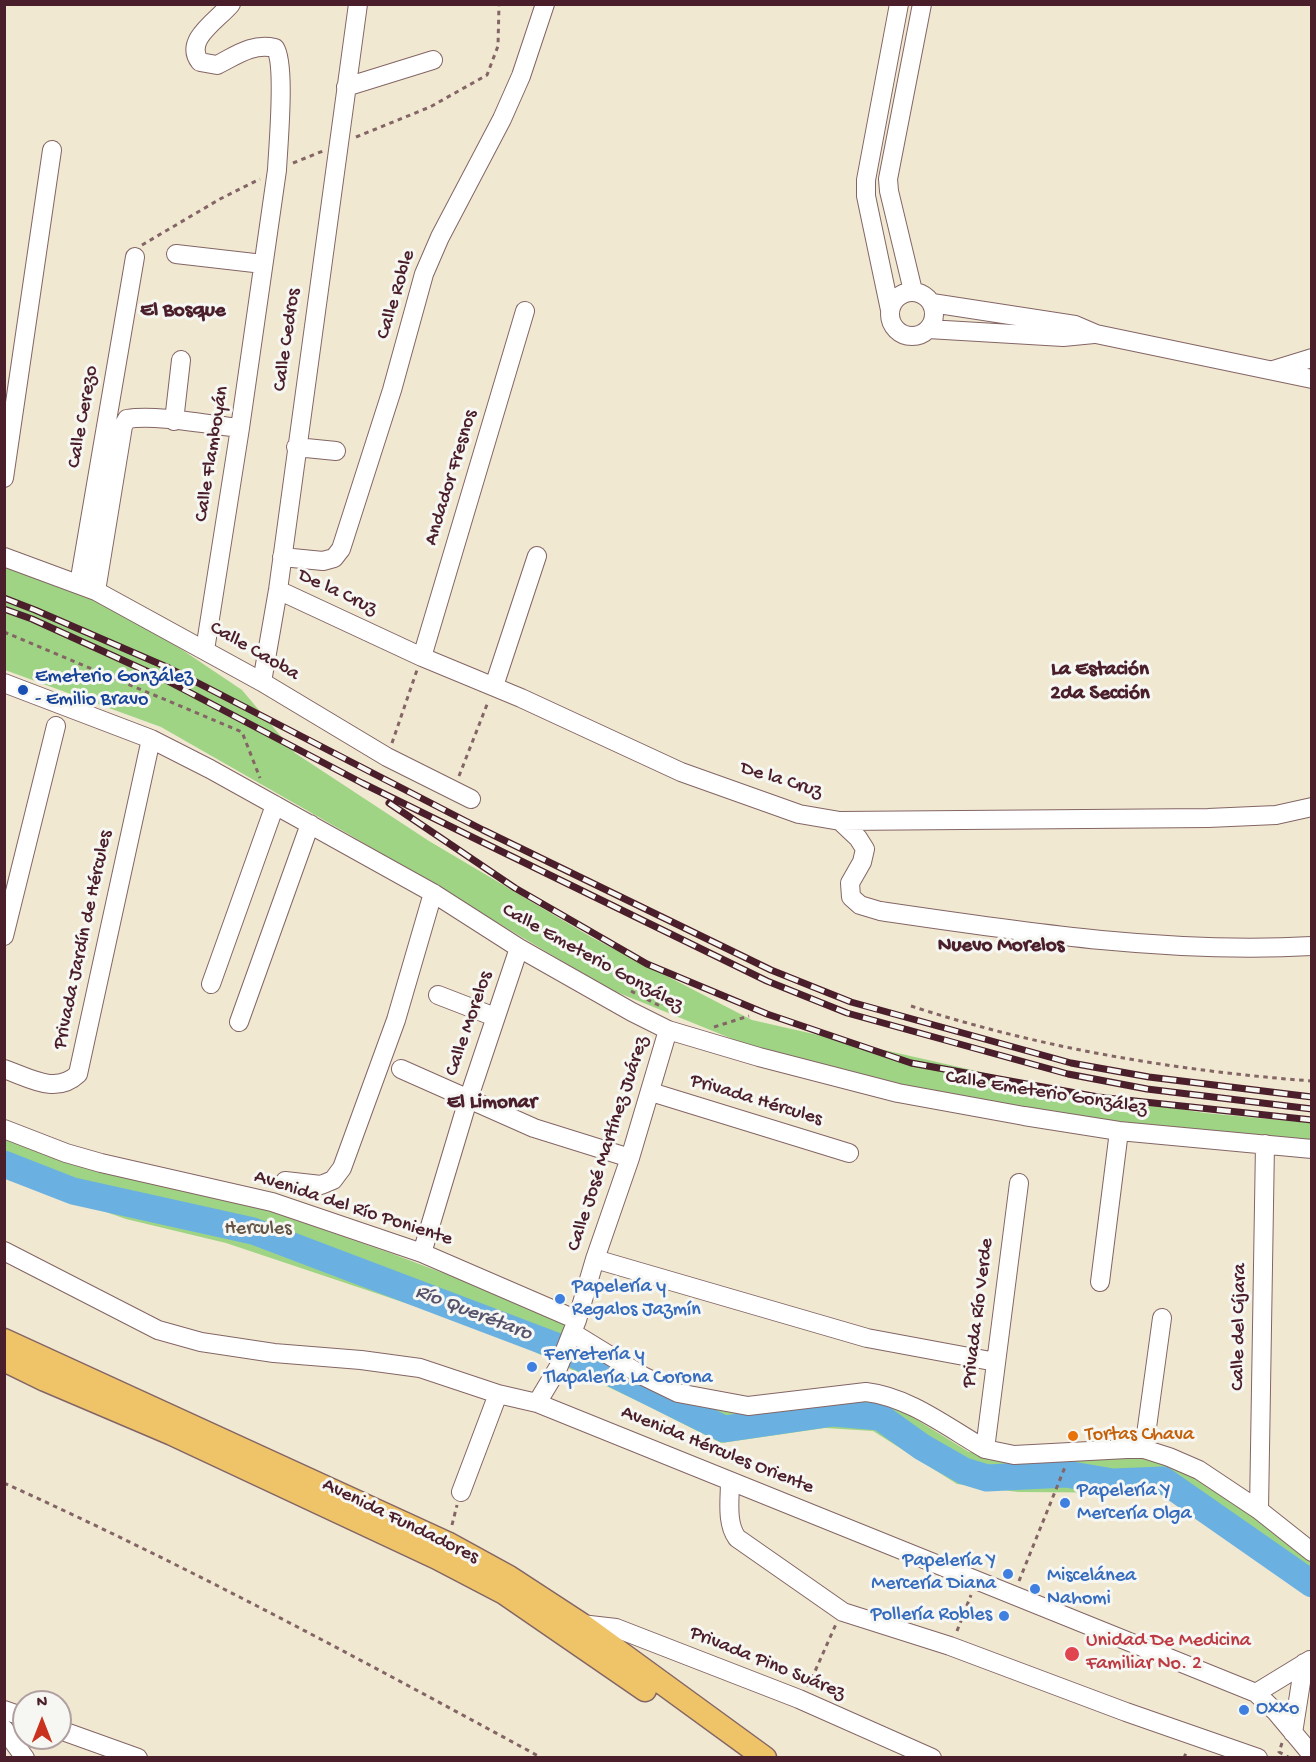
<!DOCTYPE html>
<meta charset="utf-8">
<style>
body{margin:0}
#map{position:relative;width:1316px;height:1762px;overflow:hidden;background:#f0e8d1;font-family:"Gochi Hand",sans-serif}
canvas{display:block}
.frame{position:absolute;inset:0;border:6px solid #4a1f2b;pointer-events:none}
.north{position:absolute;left:12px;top:1690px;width:60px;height:60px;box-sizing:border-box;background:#f6f6f2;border:2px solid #b1a0a2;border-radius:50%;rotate:0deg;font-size:16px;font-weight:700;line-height:24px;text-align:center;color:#4a1f2b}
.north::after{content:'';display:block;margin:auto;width:21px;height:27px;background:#c8321e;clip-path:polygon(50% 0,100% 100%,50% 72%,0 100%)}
</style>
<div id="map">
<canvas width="1316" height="1762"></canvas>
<div class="frame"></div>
<div class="north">N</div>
</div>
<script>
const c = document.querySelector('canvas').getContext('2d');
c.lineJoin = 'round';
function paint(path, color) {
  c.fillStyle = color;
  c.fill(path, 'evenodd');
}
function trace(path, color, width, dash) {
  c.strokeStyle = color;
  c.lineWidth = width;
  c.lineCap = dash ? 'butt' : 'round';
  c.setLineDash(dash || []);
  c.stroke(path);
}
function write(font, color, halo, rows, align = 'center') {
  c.font = font + ' "Gochi Hand",sans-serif';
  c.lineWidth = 6;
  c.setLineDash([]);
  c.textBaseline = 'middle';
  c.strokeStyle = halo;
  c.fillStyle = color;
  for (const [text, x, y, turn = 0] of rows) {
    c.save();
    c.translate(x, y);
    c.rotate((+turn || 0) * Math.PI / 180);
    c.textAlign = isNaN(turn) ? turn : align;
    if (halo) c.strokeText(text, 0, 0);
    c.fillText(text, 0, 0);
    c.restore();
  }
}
paint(new Path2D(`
 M4,567L111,602L242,690L295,753L429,841L591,937L752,1020L1060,1090L1205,1113L1311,1123V1144L1232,1138L1013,1108L893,1084L740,1042L609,989L350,835L161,727L5,670Z
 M5,1137L250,1204L393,1254L567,1320L699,1402L854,1396L888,1402L969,1452L1155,1458L1204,1479L1311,1552V1593L1223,1532L1160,1493L1018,1492L957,1484L873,1431L825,1428L721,1443L646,1405L495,1333L226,1243L126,1219L5,1177Z`), '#9fd485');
trace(new Path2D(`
 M4,1164L73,1191L253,1231L559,1347L724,1429L833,1413L880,1417L922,1447L964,1471L987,1478L1066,1474L1113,1482L1163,1480L1312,1584`), '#6ab1e1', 27);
const minor = new Path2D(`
 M346,87L433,60
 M176,254L263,264
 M913,291L889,191L888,179L922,4
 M890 314a22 22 0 1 1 44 0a22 22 0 1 1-44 0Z
 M932,303L1075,325L1096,334L1312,379
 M890,310L866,196V180L899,4
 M928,329L1063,337L1094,334
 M1273,370L1312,358
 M174,421L181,360
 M296,447L336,451
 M4,478L52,150
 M4,557L96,591L262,682L387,757L471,799
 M282,557L323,561L334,558L341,549L392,390L424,274L440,237L502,119L521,76L545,4
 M79,584L135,257
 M278,590L422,657L521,698L681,772L799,814L840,821L1208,818L1276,815L1312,807
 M96,591L123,426L127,419C157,414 209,425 240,428
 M205,650L240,428L277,170C278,148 286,63 275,48C252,43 237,55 217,65L200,62C183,40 218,20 231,4
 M422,657L525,311
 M262,682L278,590L358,4
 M4,683L151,739L210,769L433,893L519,948L632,1012L668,1030L759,1057L898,1093L1024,1116L1119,1131L1312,1149
 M494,686L537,556
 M840,821L858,838L865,849L862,862L850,883L851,897L860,905L880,911C1023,932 1167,954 1312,946
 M4,936L56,726
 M211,984L275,805
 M438,995L495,1017
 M239,1022L310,824
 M4,1069C30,1078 56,1095 78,1074L151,739
 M401,1069L534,1128L630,1158
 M651,1092L849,1153
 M4,1129L66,1153L101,1163L272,1202L422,1253L577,1320
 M285,1181L321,1185L333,1180L342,1168L396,1020L433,893
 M4,1251L158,1330L201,1342L274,1353L361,1360L420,1368L498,1394L537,1403L1256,1693L1276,1712L1312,1755
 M422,1253L468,1100L519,948
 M595,1259L867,1338L996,1362
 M1100,1282L1119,1131
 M573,1333L643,1376L678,1393L748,1406L866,1392C909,1397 947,1427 985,1449L1014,1455L1127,1449H1144L1169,1457L1199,1470L1259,1510L1312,1552
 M537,1403L558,1368L577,1320L595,1259L630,1158L668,1030
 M985,1449L1019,1183
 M1144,1449L1162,1318
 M730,1481C730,1499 726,1523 737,1538L843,1612L950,1646L1126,1712L1258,1758
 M461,1492L498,1394
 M1259,1510L1265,1144
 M581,1624L616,1628L799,1699L932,1758
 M1256,1693L1310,1660
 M4,1710L24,1717
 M4,1729L25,1758
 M60,1730L138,1758
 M1293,1733L1304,1663`);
const major = new Path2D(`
 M4,1340L447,1543L509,1577L581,1624L765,1758
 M4,1360L45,1380L172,1434L437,1558L504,1593L645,1690`);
trace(minor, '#846565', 20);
trace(major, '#846565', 25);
trace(new Path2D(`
 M356,137L430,107L487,75L498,46L499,4
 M293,163L323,151
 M142,245L220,199L260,179
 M4,632L242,732L260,778
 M392,743L417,670
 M459,776L488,702
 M631,991L660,1006
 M911,1006C1040,1048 1177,1071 1312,1081
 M714,1027L749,1016
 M4,1483C188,1566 365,1662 542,1758
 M452,1525L457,1505
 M1019,1581L1065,1467
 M957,1631L971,1595
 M808,1687L836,1624
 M1282,1743L1279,1752L1290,1758
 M1184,1758L1187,1750`), '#846565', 3, [4.5, 4.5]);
trace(minor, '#fff', 18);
trace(major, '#efc469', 22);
const rail = new Path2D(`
 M4,598L35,610L169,668L483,830L771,970L851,1002L1071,1063L1149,1077L1312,1097
 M4,609L32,619L164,679L362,783L478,840L767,981L847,1013L1068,1074L1147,1089L1312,1109
 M389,803L515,888L647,964L767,1014L911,1063L1098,1097L1312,1120`);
trace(rail, '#4a1f2b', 7);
trace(rail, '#f6f6f2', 4.5, [14]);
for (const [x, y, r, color] of [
 [23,690,6,"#1a4fb4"],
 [560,1299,6,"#3f7fe0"],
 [532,1367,6,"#3f7fe0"],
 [1073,1436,6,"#e8710a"],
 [1065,1503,6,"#3f7fe0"],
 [1008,1574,6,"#3f7fe0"],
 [1035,1589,6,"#3f7fe0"],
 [1004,1616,6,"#3f7fe0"],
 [1072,1654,8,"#e0444e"],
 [1244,1710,6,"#3f7fe0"]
]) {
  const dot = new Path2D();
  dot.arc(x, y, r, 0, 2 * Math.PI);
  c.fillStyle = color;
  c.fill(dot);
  trace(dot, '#f6f6f2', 2);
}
write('20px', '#4a1f2b', '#f6f6f2', [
 ["Calle Roble",397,295,-73],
 ["Calle Cedros",288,340,-82],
 ["Calle Cerezo",84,417,-80],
 ["Calle Flamboyán",213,454,-81],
 ["Andador Fresnos",452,478,-73],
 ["De la Cruz",337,593,25],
 ["Calle Caoba",254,652,30],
 ["De la Cruz",781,781,17],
 ["Privada Jardín de Hércules",84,940,-78],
 ["Calle Emeterio González",592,959,29],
 ["Calle Morelos",470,1024,-71],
 ["Calle Emeterio González",1046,1094,9],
 ["Privada Hércules",756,1101,17],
 ["Calle José Martínez Juárez",609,1144,-72],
 ["Avenida del Río Poniente",353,1209,18],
 ["Privada Río Verde",979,1313,-83],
 ["Calle del Cíjara",1240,1327,-89],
 ["Avenida Hércules Oriente",717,1451,22],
 ["Avenida Fundadores",400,1522,26],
 ["Privada Pino Suárez",767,1664,22]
]);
write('20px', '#164399', '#f6f6f2', [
 ["Emeterio González",35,678],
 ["- Emilio Bravo",35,701]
], 'left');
write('20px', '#645546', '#f6f6f2', [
 ["Hercules",258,1230]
]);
write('20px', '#366cbe', '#f6f6f2', [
 ["Papelería y",572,1288],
 ["Regalos Jazmín",572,1311],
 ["Ferretería y",544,1356],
 ["Tlapalería La Corona",544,1379],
 ["Papelería Y",1077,1492],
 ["Mercería Olga",1077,1515],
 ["Papelería Y",996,1562,"right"],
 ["Mercería Diana",996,1585,"right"],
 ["Miscelánea",1047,1577],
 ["Nahomi",1047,1600],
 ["Pollería Robles",992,1616,"right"],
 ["Oxxo",1256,1710]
], 'left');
write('20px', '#c56008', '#f6f6f2', [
 ["Tortas Chava",1085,1436]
], 'left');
write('20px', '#be3a42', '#f6f6f2', [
 ["Unidad De Medicina",1086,1642],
 ["Familiar No. 2",1086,1665]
], 'left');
write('bold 21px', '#4a1f2b', '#f6f6f2', [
 ["El Bosque",183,312],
 ["La Estación",1100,671],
 ["2da Sección",1100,695],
 ["Nuevo Morelos",1001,947],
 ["El Limonar",492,1104]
]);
write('italic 21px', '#55526b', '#f6f6f2', [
 ["Río Querétaro",473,1314,21]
]);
</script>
